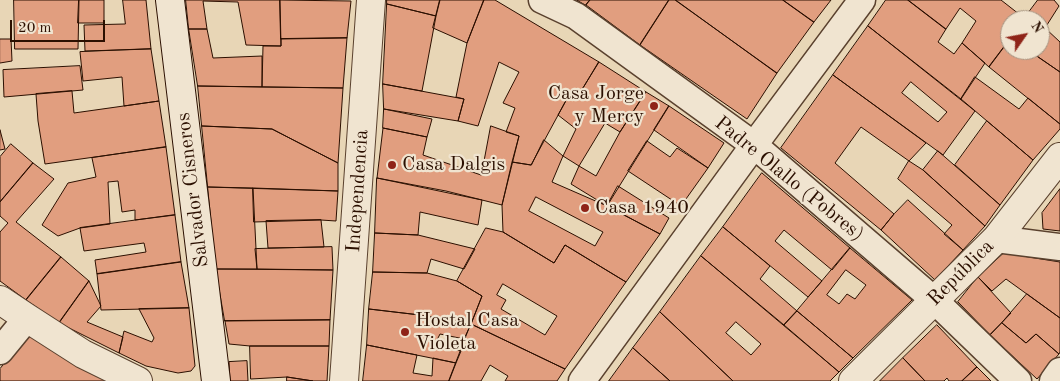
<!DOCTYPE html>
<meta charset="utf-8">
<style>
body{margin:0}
#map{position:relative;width:1060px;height:381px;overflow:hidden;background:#e8d6b6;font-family:"Old Standard TT",serif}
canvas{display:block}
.north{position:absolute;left:1000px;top:10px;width:50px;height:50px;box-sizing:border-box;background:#f0e4d0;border:1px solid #a18f7d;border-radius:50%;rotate:57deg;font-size:14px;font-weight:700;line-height:20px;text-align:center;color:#2b0f00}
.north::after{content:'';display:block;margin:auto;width:18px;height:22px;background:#8f2418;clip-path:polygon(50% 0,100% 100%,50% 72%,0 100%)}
.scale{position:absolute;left:10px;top:20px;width:95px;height:22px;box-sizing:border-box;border:2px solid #2b0f00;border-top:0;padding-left:6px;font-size:15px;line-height:18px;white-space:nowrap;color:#2b0f00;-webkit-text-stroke:4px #f0e4d0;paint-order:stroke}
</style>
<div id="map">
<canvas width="1060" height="381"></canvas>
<div class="north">N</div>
<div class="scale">20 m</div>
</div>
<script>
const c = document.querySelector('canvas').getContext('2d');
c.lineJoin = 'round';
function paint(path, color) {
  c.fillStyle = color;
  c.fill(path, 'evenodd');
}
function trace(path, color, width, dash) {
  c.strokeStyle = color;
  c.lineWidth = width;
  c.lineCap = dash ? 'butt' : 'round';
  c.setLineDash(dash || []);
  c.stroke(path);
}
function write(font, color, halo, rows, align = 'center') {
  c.font = font + ' "Old Standard TT",serif';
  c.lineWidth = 4.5;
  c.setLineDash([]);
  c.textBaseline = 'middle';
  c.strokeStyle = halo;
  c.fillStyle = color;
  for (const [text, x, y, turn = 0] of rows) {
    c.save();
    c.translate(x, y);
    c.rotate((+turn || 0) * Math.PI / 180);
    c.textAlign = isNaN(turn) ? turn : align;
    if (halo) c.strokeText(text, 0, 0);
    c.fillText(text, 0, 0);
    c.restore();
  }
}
const building = new Path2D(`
 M14,0H79L78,49H15Z
 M79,0H104V23H78Z
 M123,0H146L151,49L85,51L84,25L125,24Z
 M186,0H280L281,46L246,45L238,2L203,1L207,29H189Z
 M280,0L351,1L347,38L281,39Z
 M387,0H440L436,16L387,4Z
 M440,0H484L467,43L433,28Z
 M484,0H495L599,62L576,99L569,95L531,165L512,162L519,136L506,132L515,108L503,103L519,72L499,62L478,126L458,121L464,99L456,97L467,43Z
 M577,0H590L586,5Z
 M590,0H669L640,45L586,5Z
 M669,0H675L777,73L747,119L640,45Z
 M676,0H783L814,22L777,73Z
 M783,0H831L814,22Z
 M886,0H908L946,29L938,42L954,54L962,43L985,63L961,99L868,26Z
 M908,0H1001L1024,18L1023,20H1010V39L989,67L962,43L976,21L960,8L946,29Z
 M1038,0H1054L1059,6L1045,28L1060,42V72L1028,50H1040V20H1023Z
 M387,4L436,16L422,91L383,84Z
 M868,26L975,111L943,155L833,75ZM911,82L947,112L938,122L902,93Z
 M189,29H207L213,58L262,56V87L198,86Z
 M347,38L343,88L262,87L263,46H281V39Z
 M0,39H11L12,61L0,63Z
 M1010,39V50H1028L1060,72V124L989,67Z
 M151,49L159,101L124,106L122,77L83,81L80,52Z
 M599,62L646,92L620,132L605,123L579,166L563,156L576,129L558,115L569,95L576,99Z
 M80,66L83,90L4,97L3,70Z
 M833,75L926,143L909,161L861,127L835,163L894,214L881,230L781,148Z
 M975,77L1019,109L1028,98L1060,124V129L1033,160L961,99Z
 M383,84L464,99L458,121L384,109Z
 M198,86L343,88L338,163L272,129L202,126Z
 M72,91L74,113L159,101L166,147L45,164L38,121L36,94Z
 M646,92L669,106L607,206L571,184L579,166L596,176L620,132Z
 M669,106L724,143L708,168L654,130Z
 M384,109L432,119L427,137L383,128Z
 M987,121L1033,160L1000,205L955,165Z
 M202,126L272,129L338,163V191L208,187Z
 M491,126L519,136L502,205L446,191L377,178L383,128L427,137L423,155L481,175Z
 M0,130L5,149L0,150Z
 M544,140L563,156L552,182L607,206L660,234L626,282L565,245L554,263L503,232L502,205L512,162L531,165ZM536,197L603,232L595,246L529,211Z
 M647,141L670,157L677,148L708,168L681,206L628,171Z
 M11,144L33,163L0,202V157Z
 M166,147L175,215L135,220V210L122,212L118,181L108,182L110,224L80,228L58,236L42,225L68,183L96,177L92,158Z
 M938,151L1000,205L985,226L923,170Z
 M909,161L923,170L985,226L963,250L944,234L952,225L898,179Z
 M33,163L54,179L16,222L61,257L26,300L0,281V232L8,223L0,216V202Z
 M762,173L850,248L832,270L784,230L775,241L822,281L808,297L723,227Z
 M377,178L482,200L478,225L420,212L418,235L375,233Z
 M618,186L669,218L660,234L607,206Z
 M208,187L253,188L257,269H216Z
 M253,188L338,191L336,221L321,220L254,222Z
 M1060,189V231L1043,229L1042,213Z
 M908,200L963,250L935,280L881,230L894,214Z
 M175,215L181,262L97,274L95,260L146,252L144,243L84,251L80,228Z
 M321,220L324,247L268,248L266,221Z
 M723,227L770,266L760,279L797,311L784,325L701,256Z
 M486,228L503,232L554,263L565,245L626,282L565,369L471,324L482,296L457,281ZM503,284L557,316L545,335L501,309L506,300L497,295Z
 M375,233L418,235L475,249L464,269L431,259L427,273L373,272Z
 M332,247L333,270L257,269L255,249Z
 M850,248L912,300L853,358L797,311ZM846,270L866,285L855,299L847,294L839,304L827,295Z
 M1004,253L1060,262V318L1006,279L992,291L978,277Z
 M701,256L839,372L830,381H733L660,312ZM736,322L761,344L751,355L726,333Z
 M61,257L89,281L59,323L26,300Z
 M181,262L189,308L101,310L97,274Z
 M216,269L333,270L330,320L225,321Z
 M373,272L427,273L457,281L482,296L471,324L420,315L369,309Z
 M978,277L1011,313L990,335L958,302Z
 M89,281L101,306L87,322L123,337L119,353L59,323Z
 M1027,294L1060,318V352L1059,354L1036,334L1026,343L1002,323Z
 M189,308L195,366L191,371L178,373L146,366L119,353L124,331L152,342L154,338L139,309Z
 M369,309L420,315L471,324L464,339L440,334L435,344L461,351L456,363L367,345Z
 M797,311L853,358L839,372L784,325Z
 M660,312L733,381H670L633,348Z
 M330,320L329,346H250L229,344L225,321Z
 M1002,323L1026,343L1036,334L1059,354L1037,379L990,335Z
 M471,324L565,369L557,381H505L508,376L490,365L481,381H449Z
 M937,325L977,367L962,381H949L947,378L944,381H925L903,358Z
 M29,334L113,381H0V369Z
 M367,345L417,355L413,373L432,376L433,358L456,363L449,381H363Z
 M250,346H329L327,381H313L287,377L251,379Z
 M633,348L670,381H609Z
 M903,358L925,381H880Z
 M247,361L248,381H230L229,362Z
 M977,367L991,381H962Z
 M287,377L313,381H287Z`);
paint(building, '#e19e7f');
trace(building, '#2b0f00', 1);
const minor = new Path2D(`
 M542,0L576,16L754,145L934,300L1018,381
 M996,239L1060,247
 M0,351L27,318
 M582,381L754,145L862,0
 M1053,381L1060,371`);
const tertiary = new Path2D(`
 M0,300L27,318L83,354L138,381
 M344,381L371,0
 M853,381L996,239L1060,157`);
const secondary = new Path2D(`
 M170,0L216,381`);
trace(minor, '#5a412e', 29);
trace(tertiary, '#5a412e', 30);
trace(secondary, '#2b0f00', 30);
trace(minor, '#f0e4d0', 26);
trace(tertiary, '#f0e4d0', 28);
trace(secondary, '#f0e4d0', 28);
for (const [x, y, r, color] of [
 [654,106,5,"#8f2418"],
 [392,165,5,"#8f2418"],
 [585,208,5,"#8f2418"],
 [405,332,5,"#8f2418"]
]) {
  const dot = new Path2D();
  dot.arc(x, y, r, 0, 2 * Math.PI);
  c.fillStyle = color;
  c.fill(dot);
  trace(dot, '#f0e4d0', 2);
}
write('20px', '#2b0f00', '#f0e4d0', [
 ["Casa Jorge",644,94,"right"],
 ["y Mercy",644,117,"right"],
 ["Casa Dalgis",402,165],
 ["Casa 1940",595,208],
 ["Hostal Casa",415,321],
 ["Violeta",415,344]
], 'left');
write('20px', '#2b0f00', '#f0e4d0', [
 ["Padre Olallo (Pobres)",789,179,39],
 ["Salvador Cisneros",193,190,-97],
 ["Independencia",358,191,-86],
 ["República",961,273,-45]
]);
</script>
